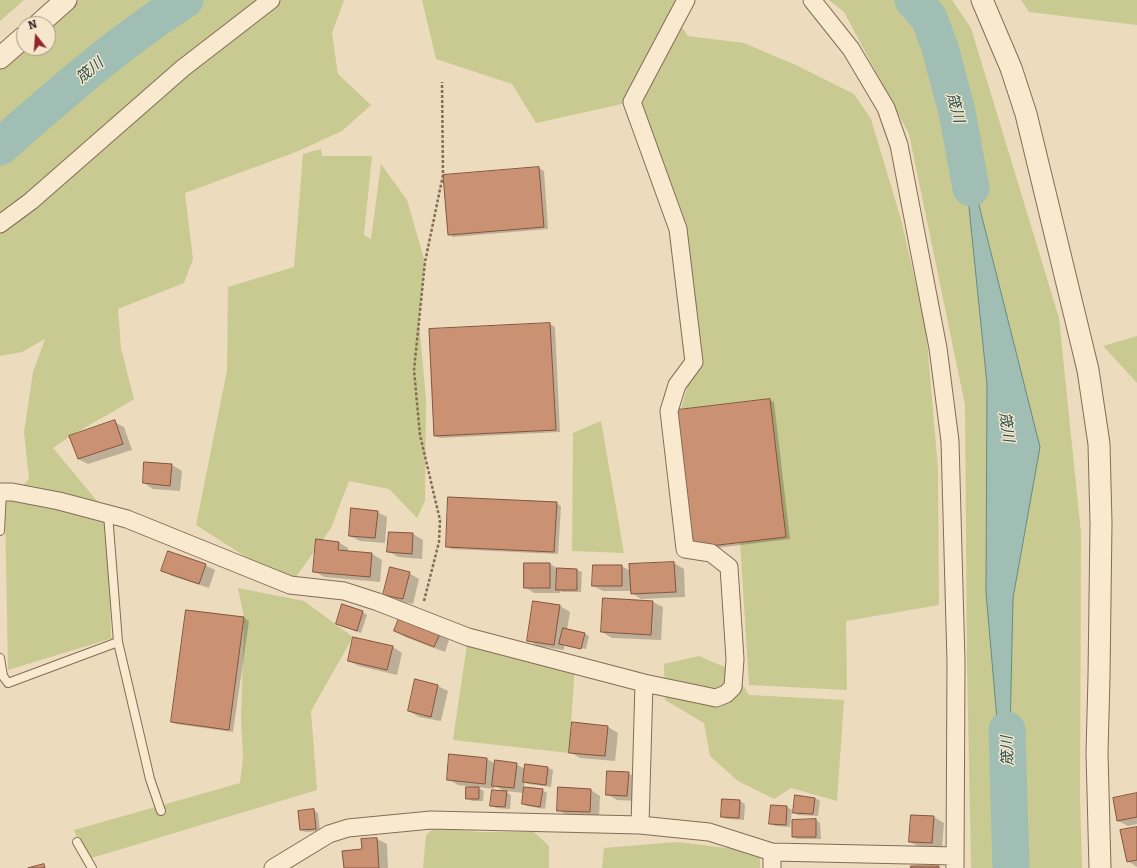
<!DOCTYPE html>
<meta charset="utf-8">
<style>
body{margin:0}
#map{position:relative;width:1137px;height:868px;overflow:hidden;background:#eddbbd;font-family:Bitter,serif}
canvas{display:block}
.north{position:absolute;left:16px;top:16px;width:40px;height:40px;box-sizing:border-box;background:#f5e6cc;border:1px solid #a89985;border-radius:50%;rotate:343deg;font-size:11px;font-weight:700;line-height:16px;text-align:center;color:#34251b}
.north::after{content:'';display:block;margin:auto;width:14px;height:18px;background:#93272f;clip-path:polygon(50% 0,100% 100%,50% 72%,0 100%)}
</style>
<div id="map">
<canvas width="1137" height="868"></canvas>
<div class="north">N</div>
</div>
<script>
const c = document.querySelector('canvas').getContext('2d');
c.lineJoin = 'round';
function paint(path, color) {
  c.fillStyle = color;
  c.fill(path, 'evenodd');
}
function trace(path, color, width, dash) {
  c.strokeStyle = color;
  c.lineWidth = width;
  c.lineCap = dash ? 'butt' : 'round';
  c.setLineDash(dash || []);
  c.stroke(path);
}
function write(font, color, halo, rows, align = 'center') {
  c.font = font + ' Bitter,"Noto Sans JP",serif';
  c.lineWidth = 3;
  c.setLineDash([]);
  c.textBaseline = 'middle';
  c.strokeStyle = halo;
  c.fillStyle = color;
  for (const [text, x, y, turn = 0] of rows) {
    c.save();
    c.translate(x, y);
    c.rotate((+turn || 0) * Math.PI / 180);
    c.textAlign = isNaN(turn) ? turn : align;
    if (halo) c.strokeText(text, 0, 0);
    c.fillText(text, 0, 0);
    c.restore();
  }
}
paint(new Path2D(`
 M0,0H24L0,21Z
 M79,0H344L332,33L338,74L371,105L342,131L296,152L185,193L193,259L184,283L118,309L121,348L134,399C107,416 79,429 53,448L108,514L111,637L113,638L8,670L5,504L29,479L24,432L33,372L45,339L22,352L0,356V59L24,48H48V24Z
 M422,0H683L676,18L669,9L688,36L744,43L798,66L854,94L871,119L902,223L926,329L938,469L939,605L846,621L847,690L749,685L740,542L786,537L770,399L681,409L694,362L679,240L631,102L536,123L512,84L436,59Z
 M829,0H952L971,28L1059,318L1081,533L1080,796L1082,868H971L967,662L965,405L909,134L844,12Z
 M1021,0H1137V25L1029,12Z
 M321,149L322,156H372L364,235L371,239L381,164L407,200L425,262L419,322L426,399L425,501L417,518L389,489L349,481L331,528L290,585L196,525L227,371L228,287L294,267L303,154Z
 M1137,336V383L1103,346Z
 M601,421L624,553L572,551L573,433Z
 M238,588L304,601L353,637L311,711L317,790L85,860L74,830L240,783L243,758L241,719L244,617Z
 M468,637L575,665L569,753L453,740Z
 M699,656L734,671L749,695L844,700L837,801L791,788L774,799L738,781L710,756L704,723L665,700L664,664Z
 M434,828L480,832H534L549,846V868H423L426,835Z
 M677,842L734,849L760,858V868H602L604,848Z`), '#c8ca91');
const water = new Path2D(`
 M962,138L1040,447L1013,598L1009,780L998,731L986,592L987,384Z`);
paint(water, '#a0beb3');
trace(water, '#688b80', 1);
paint(new Path2D(`
 M539,168L544,171L548,229L453,237L449,234Z
 M550,324L555,327L560,432L440,438L435,436L430,330Z
 M770,400L774,402L790,539L691,551Z
 M114,422L124,427L132,450L88,464L78,459Z
 M172,465L182,471L180,491L153,489L144,483Z
 M556,503L561,506L558,554L451,549L447,546Z
 M377,512L387,517L385,543L360,541L350,536Z
 M390,533L413,534L423,540L422,559L398,557L388,551Z
 M338,542L348,548V552L372,554L382,560L380,582L324,577L314,571Z
 M674,563L684,569L685,597L641,599L632,593V591H603L593,586L621,566L631,571Z
 M550,564L559,569L577,570L582,572L581,592H562L560,591V593H534L525,587Z
 M205,565L215,570L209,588L172,576L162,570Z
 M409,573L419,579L413,604L394,600L384,594Z
 M534,602L560,606L570,612L567,630L584,633L589,636L586,649L564,644V650L538,646L528,640Z
 M653,602L663,607L661,640L612,638L602,632Z
 M187,611L244,618L249,621L233,732L176,724L172,722Z
 M363,612L367,615L361,633L341,626Z
 M395,631L439,635L449,640L445,652L405,637Z
 M393,647L402,653L397,675L359,666L349,661Z
 M416,680L438,686L448,691L441,721L419,717L409,711Z
 M573,724L608,727L618,733L615,761L580,758L570,752Z
 M450,755L487,759L496,764H516L525,769L526,765L548,768L553,770L551,787L528,784L525,782L524,788L542,790L547,793L545,809L527,806L523,803L524,793L504,791L511,795L510,809L496,808L492,805L506,792L495,786L494,789L477,787L484,791L483,801H472L467,798L472,787L458,785L448,779Z
 M628,773L638,779L637,801L617,800L607,794Z
 M591,790L600,796L599,818L568,816L558,810Z
 M1137,794V824L1128,826L1118,821Z
 M815,798L820,801L818,816L798,815L794,812Z
 M723,800L740,801L745,804L744,820L727,819L722,817Z
 M787,807L792,810L790,827L775,826L771,823Z
 M313,810L318,813L320,831L306,832L301,830Z
 M934,817L944,823L942,849L920,847L910,842Z
 M816,820L820,823L821,839H797L793,837Z
 M1137,828V867L1128,861Z
 M377,839L387,844L388,868H345Z`), '#0003');
trace(new Path2D(`
 M913,0L929,18L941,51L957,112L971,188
 M0,147C59,95 119,42 185,0
 M1007,730L1011,868`), '#a0beb3', 37);
const building = new Path2D(`
 M539,167L544,227L448,235L443,175Z
 M550,323L556,430L434,436L429,329Z
 M770,399L786,537L685,549L669,411Z
 M115,420L123,444L78,459L69,436Z
 M144,462L172,464L170,486L143,483Z
 M448,497L557,502L554,552L446,547Z
 M351,508L378,511L375,538L349,536Z
 M389,532L413,533L412,554L387,552Z
 M316,539L339,542L338,550L372,553L370,577L313,572Z
 M168,551L206,564L199,584L161,571Z
 M674,562L676,592L631,594L629,564Z
 M524,563H550V588H524Z
 M593,565H622V586H592Z
 M390,567L410,572L403,599L383,595Z
 M557,568L577,569V590H556Z
 M603,598L653,601L651,635L601,632Z
 M533,601L560,605L554,645L527,641Z
 M342,604L363,611L357,631L336,624Z
 M186,610L244,617L229,730L171,722Z
 M399,618L440,634L434,647L394,631Z
 M563,628L585,633L581,649L559,644Z
 M353,637L393,646L387,670L348,661Z
 M415,679L438,685L431,717L408,711Z
 M572,722L608,726L605,756L569,753Z
 M449,754L487,758L485,784L447,780Z
 M495,760L517,763L514,788L492,786Z
 M525,764L548,767L546,785L523,782Z
 M607,771L629,772L627,796L606,795Z
 M466,787H479V799H466Z
 M524,787L543,789L540,807L522,804Z
 M558,787L591,789L590,812L557,811Z
 M492,790L507,791L505,807L490,806Z
 M1137,793V817L1117,821L1113,798Z
 M795,795L815,798L813,814L793,813Z
 M722,799L740,800L739,818L721,817Z
 M771,805L787,806L786,825L769,824Z
 M314,809L316,829L300,830L298,811Z
 M911,815L934,816L932,843L909,842Z
 M816,819V837H792V820Z
 M1137,827V860L1127,862L1120,830Z
 M377,838L379,868H344L342,851L362,849L361,839Z
 M44,864L45,868H28Z
 M911,866H939V868H911Z`);
paint(building, '#cb9173');
trace(building, '#83543c', 1);
const service = new Path2D(`
 M0,531L2,492
 M118,642L150,779L161,811
 M0,658L3,676L8,683L118,642L108,514
 M77,842L92,868`);
const minor = new Path2D(`
 M812,0L851,49L886,108L899,145L938,348L950,441L956,662L955,868
 M0,224L31,201L183,68L271,0
 M0,492H12L59,501L127,519L290,585L344,591L378,602L468,637L644,683L716,698L726,694L733,687L735,659L729,567L711,553L685,549L669,411L677,385L694,362L678,229L632,102L686,0
 M640,825L644,683
 M273,868L329,834L348,828L431,820L640,825L709,832L772,852L955,856
 M772,868V852`);
const tertiary = new Path2D(`
 M982,0L1011,68L1026,114L1088,370L1099,444L1101,523L1099,677L1097,753L1100,868
 M39,24L66,0
 M0,58L24,37`);
trace(service, '#846c56', 10);
trace(minor, '#846c56', 19);
trace(tertiary, '#846c56', 23);
trace(new Path2D(`
 M424,601L439,542L440,520L420,435L414,370L425,262L443,175L442,82`), '#846c56', 2.5, [3, 2]);
trace(service, '#f8e9cf', 8);
trace(minor, '#f8e9cf', 17);
trace(tertiary, '#f8e9cf', 21);
write('italic 15px', '#2a534e', '#f5e6cc', [
 ["筬川",90,71,-40],
 ["筬川",955,108,75],
 ["筬川",1006,427,82],
 ["筬川",1008,751,-92]
]);
</script>
